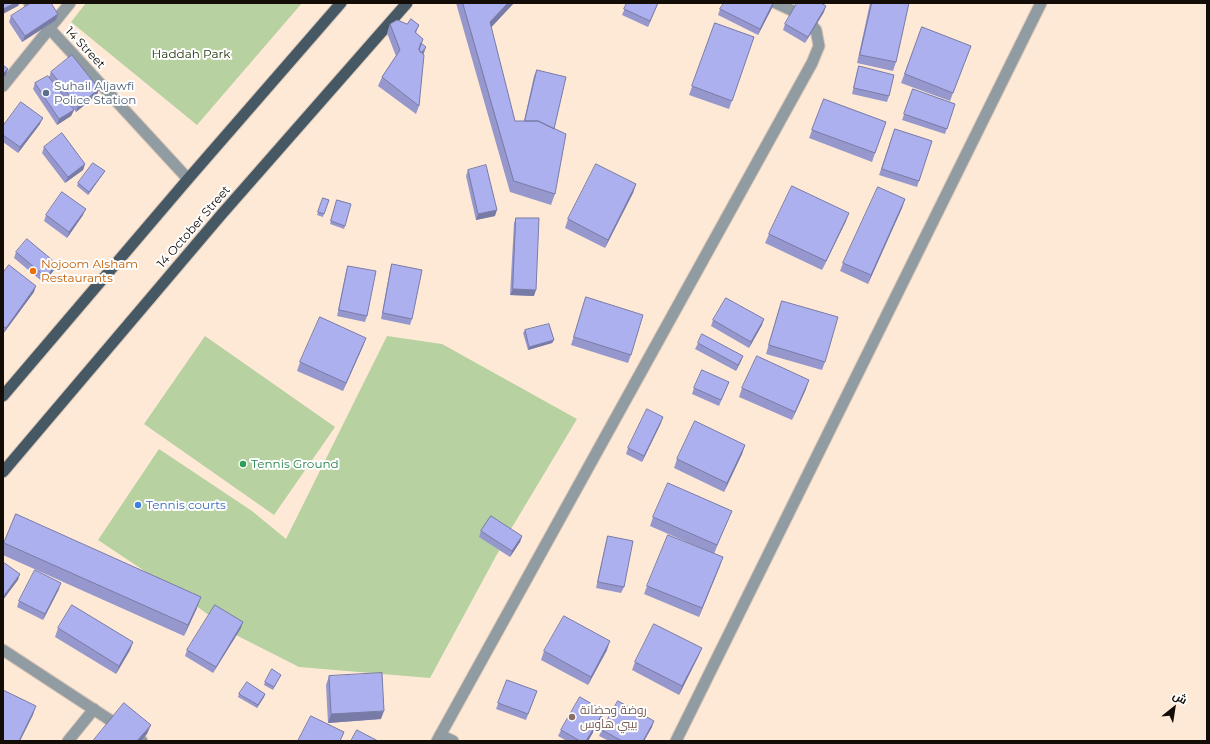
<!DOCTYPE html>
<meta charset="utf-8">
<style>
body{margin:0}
#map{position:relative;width:1210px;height:744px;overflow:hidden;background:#fee9d7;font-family:Montserrat,Cairo,sans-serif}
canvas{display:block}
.frame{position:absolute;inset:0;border:4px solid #140d07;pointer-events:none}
.north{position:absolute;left:1154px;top:688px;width:40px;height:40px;-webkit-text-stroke:3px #fff;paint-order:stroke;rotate:30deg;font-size:11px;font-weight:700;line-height:16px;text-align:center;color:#140d07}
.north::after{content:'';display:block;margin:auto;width:14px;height:18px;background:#140d07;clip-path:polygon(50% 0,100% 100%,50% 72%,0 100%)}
</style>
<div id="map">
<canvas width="1210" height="744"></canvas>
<div class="frame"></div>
<div class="north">ش</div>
</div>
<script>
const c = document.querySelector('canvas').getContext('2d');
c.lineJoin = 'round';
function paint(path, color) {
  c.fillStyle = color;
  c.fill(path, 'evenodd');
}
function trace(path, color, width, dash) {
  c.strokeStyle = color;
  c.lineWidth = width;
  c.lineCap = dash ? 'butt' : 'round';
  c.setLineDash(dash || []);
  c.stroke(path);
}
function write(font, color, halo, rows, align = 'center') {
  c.font = font + ' Montserrat,Cairo,sans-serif';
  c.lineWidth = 4;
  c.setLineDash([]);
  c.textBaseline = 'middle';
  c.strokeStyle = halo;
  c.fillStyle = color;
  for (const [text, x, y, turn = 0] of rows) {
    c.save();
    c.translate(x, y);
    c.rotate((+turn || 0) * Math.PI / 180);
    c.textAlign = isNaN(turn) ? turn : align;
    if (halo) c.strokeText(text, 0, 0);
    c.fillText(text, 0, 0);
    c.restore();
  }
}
paint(new Path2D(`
 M86,3H302L197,125L71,22Z
 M205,336L335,427L274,515L144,424Z
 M387,336L442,344L577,419L508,534L430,678L299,667L234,634L191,602L98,540L159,449L252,511L286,539Z`), '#b7d1a0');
const minor = new Path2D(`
 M29,3L49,28L188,179
 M3,86L70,3
 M3,650L142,741
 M440,735L453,741
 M68,741L94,709
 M437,741L812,63L819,46L816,30L804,16L776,3`);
const tertiary = new Path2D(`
 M676,741L1041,3`);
const primary = new Path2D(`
 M3,396L188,179L341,3
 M3,472L221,215L407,3`);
trace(minor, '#d9c6b6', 13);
trace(tertiary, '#d9c6b6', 13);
trace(primary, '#d9c6b6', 13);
trace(minor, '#919ba2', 11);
trace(tertiary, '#919ba2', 11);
trace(primary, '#465863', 11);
paint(new Path2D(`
 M456,3H514L491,27L515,121H524L534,76L537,70L554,129L555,194L551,205L510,192Z
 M627,3H658L648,27L622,15Z
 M870,3H909L896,62L893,71L857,63Z
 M773,6L758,35L718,15L720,9Z
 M824,12L805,43L783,30L785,24Z
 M58,14L56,20L22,42L9,22L11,16Z
 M715,23L754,37L729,109L689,95Z
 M390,24H407L419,25L416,33L421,43L424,53L423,54L419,106L416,114L378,86L382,77L396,56L387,33Z
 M922,27L971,46L950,101L901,83Z
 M859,66L889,96L887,102L852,94L857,72Z
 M51,72L99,89L97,95L76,112L59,91L74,110L71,116L57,125L33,89L35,83L49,77Z
 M913,89L955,104L945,134L902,120Z
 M824,99L886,122L872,162L809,138Z
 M40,124L18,153L3,142V126Z
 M895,129L932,141L917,187L879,175Z
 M44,147L85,164L83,170L65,183L42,153Z
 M468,170L495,216L476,220L466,176Z
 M105,171L103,174L88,195L77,186L78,183Z
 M636,184L633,193L605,248L565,228L568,219Z
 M323,198L329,200L323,217L317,215Z
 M905,199L902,208L868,284L840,271L843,263Z
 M337,200L345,226L344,229L330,224Z
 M46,215H83L67,238L44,221Z
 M516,218L534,296L510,295L514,223Z
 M846,221L822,270L765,243L769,234Z
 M16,252L57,264L54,270L44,283L14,258Z
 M392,264L412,319L410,325L381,319L390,270Z
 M348,266L367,316L365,322L337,316L346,272Z
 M3,273L34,292L3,334Z
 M586,297L631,355L628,363L571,345Z
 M782,301L825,362L822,370L766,354L779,309Z
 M713,320L762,325L749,348L711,326Z
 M525,330L554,340L552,343L528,350L523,333Z
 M366,338L363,346L343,391L297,371L300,362Z
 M698,343L743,356L741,361L736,371L695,349Z
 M729,382L719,406L692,394L694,388Z
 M742,388L806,389L792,420L739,397Z
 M661,423L642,462L626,454L628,448Z
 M745,445L742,454L724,492L674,468L677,459Z
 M16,514L197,608L184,636L3,555V545Z
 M653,517L728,519L714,554L723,557L699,617L644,594L647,586L712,553L650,526Z
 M481,531L522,536L520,542L510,557L479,537Z
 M608,536L624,587L621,593L596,588L606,542Z
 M59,589L43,620L17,607L19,601Z
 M58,628L133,642L130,650L116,674L55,637Z
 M241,628L213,673L185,656L187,650Z
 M702,648L698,657L679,695L632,670L635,662Z
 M607,650L588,685L541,660L544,651Z
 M281,675L273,690L264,685L265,682Z
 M329,676L381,719L328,723L326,685Z
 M507,680L537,691L526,720L496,709Z
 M239,694H265L264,697L257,708L238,697Z
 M604,711L602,717L588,741H567L558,736L561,730Z
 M652,727L644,741H609L599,736L602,730Z`), '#9597cd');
paint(new Path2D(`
 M15,3H20L18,6L3,14V9Z
 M508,3H514L486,33L490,22Z
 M658,3L648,27L650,21Z
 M773,3V6L758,35L760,29Z
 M826,6L824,12L805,43L808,37Z
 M58,14L56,20L22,42L25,36Z
 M426,47L424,53L417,61L420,55Z
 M8,69L6,75L3,78V74Z
 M99,89L97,95L76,112L78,106Z
 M74,110L71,116L57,125L59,119Z
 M43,118L40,124L18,153L20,147Z
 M85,164L83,170L65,183L68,177Z
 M105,171L103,174L88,195L89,192Z
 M636,184L633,193L605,248L608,240Z
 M905,199L902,208L868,284L871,275Z
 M86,209L83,215L67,238L69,232Z
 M497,210L495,216L476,220L478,214Z
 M849,213L846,221L822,270L826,261Z
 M57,264L54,270L44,283L46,277Z
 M36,286L34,292L3,334L6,328Z
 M513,289L536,290L534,296L510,295Z
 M764,319L762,325L749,348L751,342Z
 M366,338L363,346L343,391L346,383Z
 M554,340L552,343L528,350L529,347Z
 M743,356L741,361L736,371L738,365Z
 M809,380L806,389L792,420L795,412Z
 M663,417L661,423L642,462L644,456Z
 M745,445L742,454L724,492L727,483Z
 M522,536L520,542L510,557L512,551Z
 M723,557L720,566L699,617L702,608Z
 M20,574L18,580L3,600V597Z
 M61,583L59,589L43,620L45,614Z
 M201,597L197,608L184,636L188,625Z
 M243,622L241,628L213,673L216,667Z
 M610,641L607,650L588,685L591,677Z
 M133,642L130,650L116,674L119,666Z
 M702,648L698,657L679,695L682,686Z
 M265,694L264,697L257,708L258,705Z
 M36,706L33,715L20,741H19Z
 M384,711L381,719L328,723L331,714Z
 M604,711L602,717L588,741H586Z
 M654,721L652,727L644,741H643Z
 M151,725L147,734L141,741H137Z`), '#797ba7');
const building = new Path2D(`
 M3,3H15L3,9Z
 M31,3H51L58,14L25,36L11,16Z
 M463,3H508L490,22L515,121H538L566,134L555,194L514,181Z
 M627,3H658L650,21L624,9Z
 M724,3H773L760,29L720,9Z
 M797,3H821L826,6L808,37L785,24Z
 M872,3H909L896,62L860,55Z
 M411,19L419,25L415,32L423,39L419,50L424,55L419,106L382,77L400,50L390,24L397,20L407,24Z
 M715,23L754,37L732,101L692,86Z
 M922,27L971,46L953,93L905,74Z
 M421,43L426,47L421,53L419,50Z
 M72,55L99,89L78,106L51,72Z
 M3,65L8,69L3,74Z
 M859,66L894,75L889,96L854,88Z
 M537,70L566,77L554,129L538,121H525Z
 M48,76L74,110L59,119L35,83Z
 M913,89L955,104L947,129L904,114Z
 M824,99L886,122L875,153L812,130Z
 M21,102L43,118L20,147L3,135V126Z
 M895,129L932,141L919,181L882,169Z
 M62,133L85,164L68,177L44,147Z
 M93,163L105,171L89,192L78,183Z
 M596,164L636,184L608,240L568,219Z
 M486,165L497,210L478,214L468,170Z
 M792,186L849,213L826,261L769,234Z
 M878,187L905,199L871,275L843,263Z
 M62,192L86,209L69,232L46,215Z
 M323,198L329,200L324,214L318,212Z
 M337,200L351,204L345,226L331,221Z
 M516,218H539L536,290L513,289Z
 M27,239L57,264L46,277L16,252Z
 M392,264L422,270L412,319L383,313Z
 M9,265L36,286L6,328L3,326V273Z
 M348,266L376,271L367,316L339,310Z
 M586,297L643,315L631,355L574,337Z
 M726,298L764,319L751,342L713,320Z
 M782,301L838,317L825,362L769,345Z
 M320,317L366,338L346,383L300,362Z
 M549,324L554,340L529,347L525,330Z
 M702,334L743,356L738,365L698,343Z
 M757,356L809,380L795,412L742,388Z
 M702,370L729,382L721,400L694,388Z
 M647,409L663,417L644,456L628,448Z
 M695,421L745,445L727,483L677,459Z
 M668,483L732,511L717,545L653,517Z
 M16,514L201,597L188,625L4,543Z
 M491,516L522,536L512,551L481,531Z
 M668,535L723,557L702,608L647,586Z
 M608,536L633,541L624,587L598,582Z
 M3,562L20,574L3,597Z
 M35,570L61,583L45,614L19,601Z
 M72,605L133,642L119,666L58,628Z
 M215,605L243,622L216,667L187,650Z
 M564,616L610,641L591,677L544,651Z
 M654,624L702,648L682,686L635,662Z
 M272,669L281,675L274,687L265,682Z
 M382,673L384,711L331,714L329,676Z
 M507,680L537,691L528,714L498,703Z
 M247,682L265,694L258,705L239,694Z
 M3,690L36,706L19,741H3Z
 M580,697L604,711L586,741H580L561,730Z
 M618,701L654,721L643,741H622L602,730Z
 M124,703L151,725L137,741H93Z
 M311,716L344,732L340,741H298Z
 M357,730L378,741H351Z`);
paint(building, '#adb0ee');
trace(building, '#797ba7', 1);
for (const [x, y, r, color] of [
 [46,93,4,"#5c6f8a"],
 [33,271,4,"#e8710a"],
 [243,464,4,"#2e9e5b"],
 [138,505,4,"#3f7fe0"],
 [572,717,4,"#8d6e63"]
]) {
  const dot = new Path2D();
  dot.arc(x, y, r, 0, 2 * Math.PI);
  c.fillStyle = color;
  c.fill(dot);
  trace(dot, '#fff', 1.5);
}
write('12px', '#140d07', '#fff', [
 ["14 Street",85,48,47],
 ["14 October Street",194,227,-49]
]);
write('12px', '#1d3005', '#fff', [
 ["Haddah Park",191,54]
]);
write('12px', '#4e5e75', '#fff', [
 ["Suhail Aljawfi",54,86],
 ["Police Station",54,100]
], 'left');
write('12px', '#c56008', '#fff', [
 ["Nojoom Alsham",41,264],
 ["Restaurants",41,278]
], 'left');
write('12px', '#27864d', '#fff', [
 ["Tennis Ground",251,464]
], 'left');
write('12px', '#366cbe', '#fff', [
 ["Tennis courts",146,505]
], 'left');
write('12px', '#785e54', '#fff', [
 ["روضة وحضانة",580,710],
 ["بيبي هاوس",580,724]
], 'left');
</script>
